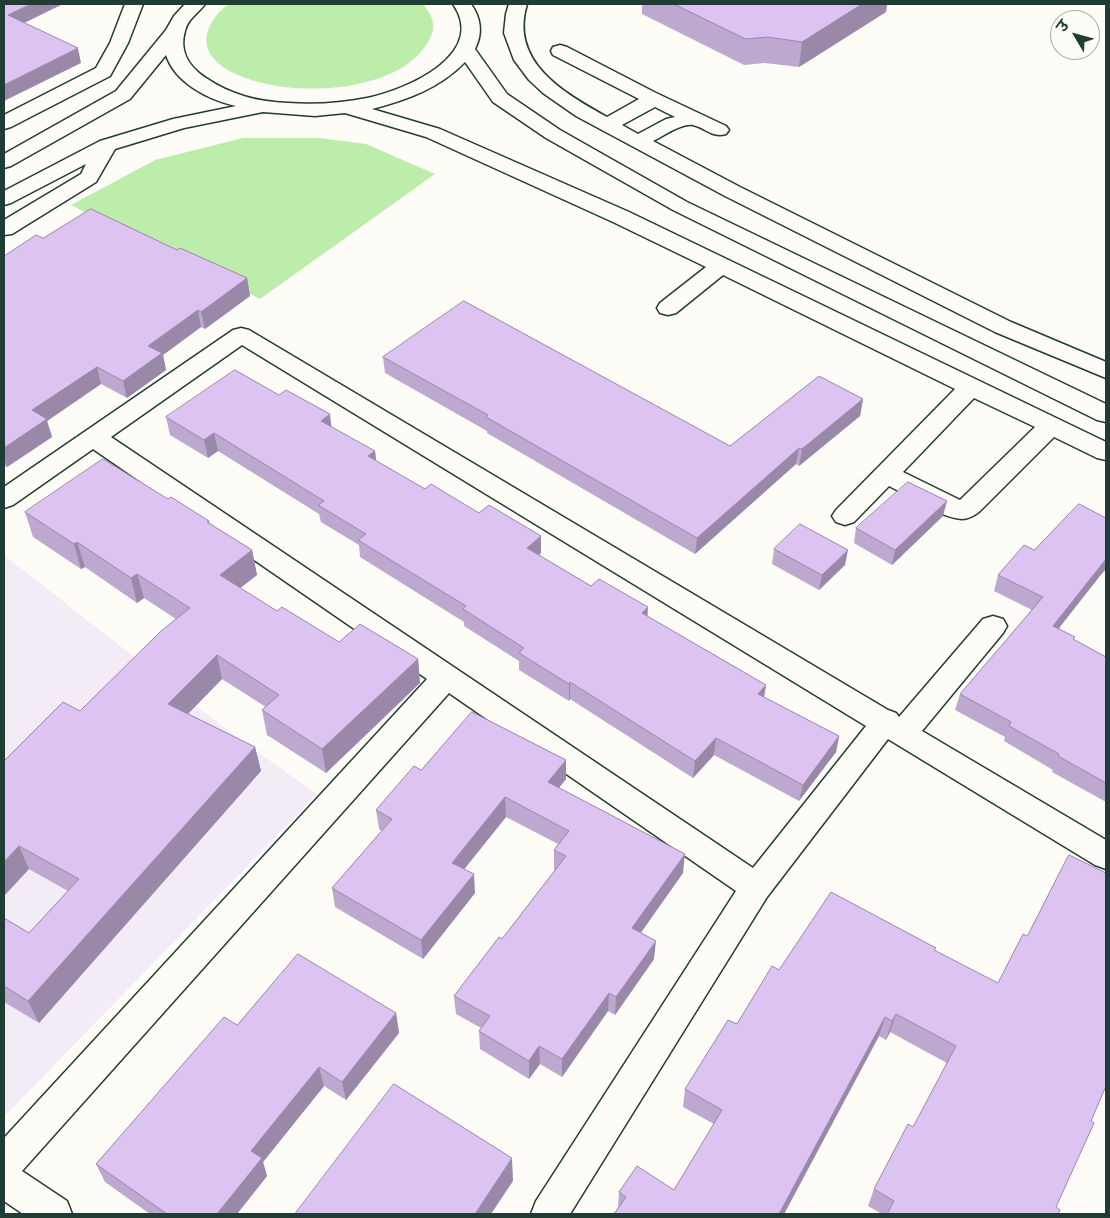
<!DOCTYPE html>
<meta charset="utf-8">
<style>
body{margin:0}
#map{position:relative;width:1110px;height:1218px;overflow:hidden;background:#fdfcf7;font-family:"Balsamiq Sans","Playpen Sans Deva",sans-serif}
canvas{display:block}
.frame{position:absolute;inset:0;border:5px solid #1f3d34;pointer-events:none}
.north{position:absolute;left:1050px;top:10px;width:50px;height:50px;box-sizing:border-box;background:#fdfcf7;border:1px solid #a4b0a9;border-radius:50%;rotate:307deg;font-size:14px;font-weight:700;line-height:20px;text-align:center;color:#1f3d34}
.north::after{content:'';display:block;margin:auto;width:18px;height:22px;background:#1f3d34;clip-path:polygon(50% 0,100% 100%,50% 72%,0 100%)}
</style>
<div id="map">
<canvas width="1110" height="1218"></canvas>
<div class="frame"></div>
<div class="north">उ</div>
</div>
<script>
const c = document.querySelector('canvas').getContext('2d');
c.lineJoin = 'round';
function paint(path, color) {
  c.fillStyle = color;
  c.fill(path, 'evenodd');
}
function trace(path, color, width, dash) {
  c.strokeStyle = color;
  c.lineWidth = width;
  c.lineCap = dash ? 'butt' : 'round';
  c.setLineDash(dash || []);
  c.stroke(path);
}
paint(new Path2D(`
 M4,555L235,736L317,794L4,1117Z`), '#f3ebf6');
paint(new Path2D(`
 M229,4H423C436,20 437,31 424,48C388,98 265,100 219,64C210,56 204,45 207,34C211,20 218,12 229,4Z
 M243,138H319L366,144L435,174L260,299L71,205L155,160Z`), '#bdedab');
const minor = new Path2D(`
 M125,4H143L128,43L110,76L11,127L4,129V115L96,68L110,43Z
 M185,4H205C198,14 188,18 185,31C179,51 189,67 206,78C231,95 258,102 288,103C314,105 342,103 367,98C406,90 488,55 453,4H471C481,18 483,33 475,49L507,94L560,130L687,202L1106,404V422L1097,420L673,210L546,138L493,102L465,62C440,88 407,100 372,109L440,129L629,212L1106,442V460L1097,458L1054,437L980,511C975,515 969,519 962,519C941,518 909,496 889,486L854,522L845,525L836,522L832,516L836,510L955,389L723,275L676,313L668,315L660,313L657,308L660,303L706,267L613,222L426,137L345,113L315,116L263,112L184,128L115,149L96,182L12,234L4,235V220L81,174L86,164L11,203L4,205V191L100,141L173,119L236,106C209,100 175,83 166,55L130,99L11,166L4,168V154L116,91L166,30L174,16ZM974,398L1035,427L960,500L903,472Z
 M509,4H527C509,62 564,93 607,117L639,99L553,55L551,51L553,47L560,45L567,47L656,93L726,126L729,130L726,134C712,138 706,128 693,125C681,123 664,136 653,141L740,187L1011,322L1106,362V378L995,332L725,196L576,116L543,93L529,80L514,60L504,33L506,14ZM655,107L675,117L666,119L638,134L622,125Z
 M241,328L249,330L888,710L896,713L899,717L983,619L993,616L1003,619L1007,626L1003,633L922,731L1106,840V869L1095,865L888,739L767,897L570,1214H531L536,1201L736,891L449,693L22,1171L67,1201L72,1214H23L4,1201V1138L427,679L93,449L13,505L4,508V487L233,330ZM242,345L866,726L753,868L111,437Z`);
trace(minor, '#1f3d34', 3);
paint(minor, '#fdfcf7');
paint(new Path2D(`
 M642,4H887L886,12L799,67L765,63L744,65L642,14Z
 M43,238L177,250L247,278L250,296L205,329L201,327L163,355L166,370L127,398L101,384L47,421L52,437L7,467L4,465V256Z
 M383,357L730,446L863,399L860,416L799,466L796,464L695,554L487,433V431L385,373Z
 M166,417L331,427L375,451L376,461L425,489L541,553L539,555L591,586L648,617L766,685L764,697L839,736L836,752L799,801L714,755L693,778L570,699L569,701L519,670V661L464,626V622L360,557L359,545L321,522L319,514L218,451L208,458L170,435Z
 M168,499L209,521L210,524L252,550L257,575L240,588L277,611L339,642L418,659L420,683L326,773L267,735L262,710L266,707L222,679L188,714L255,747L261,771L39,1023L4,1002V918L29,933L68,891L29,869L4,896V761L80,711L176,619L144,598L137,603L85,567L81,569L33,537L25,512Z
 M943,516L892,565L854,543L856,528Z
 M774,549L845,565L819,590L772,564Z
 M1034,550L1099,577L1059,628L1074,640L1106,657V802L1052,772L1053,770L1004,741L1005,737L955,710L960,694L1032,610L994,591L998,575Z
 M421,770L566,779L559,788L683,873L641,933L654,959L615,1015L608,1011L562,1077L540,1064L529,1079L480,1049L479,1031L481,1028L456,1014L454,996L502,939L555,870L554,869V850L558,844L506,817L464,869L475,893L423,959L335,907L332,888L382,831L379,829L376,810Z
 M935,950L1091,1121L1056,1207L1058,1214H882L868,1206L874,1189L913,1127L947,1063L890,1032L886,1040L879,1036L784,1214H614L618,1208L619,1192L674,1190L714,1124L683,1107L685,1089L779,970Z
 M396,1013L399,1033L346,1100L324,1086L263,1162L267,1176L237,1214H150L105,1182L96,1164L237,1025Z`), '#bda8d0');
paint(new Path2D(`
 M31,4H63L12,29L8,15Z
 M862,4H887L886,12L799,67L802,42Z
 M78,48L81,63L4,101V85Z
 M247,278L250,296L205,329L201,312Z
 M198,310L201,327L163,355L166,370L127,398L123,381L148,346Z
 M97,367L101,384L47,421L52,437L7,467L4,458V448L32,410Z
 M863,399L860,416L799,466L802,449Z
 M330,414L332,432L321,421Z
 M214,433L218,451L208,458L204,440Z
 M799,448L796,464L695,554L697,538Z
 M375,451L377,468L368,456Z
 M947,501L943,516L892,565L895,550Z
 M541,536V553L527,565V548Z
 M77,542L85,567L81,569L74,544Z
 M252,550L257,575L225,600L220,575Z
 M848,550L845,565L819,590L822,575Z
 M1106,559V569L1099,577L1048,642L1053,626Z
 M137,574L144,598L137,603L131,578Z
 M648,607L647,624L642,613Z
 M217,655L222,679L174,728L168,704Z
 M418,659L420,683L326,773L322,749Z
 M570,682V699L569,701V684Z
 M766,685L763,702L758,694Z
 M839,736L836,752L799,801L803,785Z
 M716,738L714,755L693,778L695,761Z
 M255,747L261,771L39,1023L28,1001Z
 M566,760V779L548,801V782Z
 M505,797L506,817L454,882L452,863Z
 M19,846L29,869L4,896V862Z
 M685,854L683,873L631,946L632,928Z
 M474,874L475,893L423,959L421,940Z
 M656,941L654,959L615,1015L616,997Z
 M609,993L608,1011L562,1077V1059Z
 M396,1013L399,1033L346,1100L342,1082Z
 M896,1014L890,1032L886,1040L892,1021Z
 M885,1017L879,1036L784,1214H779Z
 M539,1046L540,1064L529,1079V1061Z
 M319,1067L324,1086L263,1162L267,1176L237,1214H217L251,1151Z
 M512,1158L513,1181L491,1214H475Z`), '#9a88a9');
const building = new Path2D(`
 M4,4H31L8,15L78,48L4,85Z
 M674,4H862L802,42L768,37L746,39Z
 M91,209L177,250L180,248L247,278L201,312L198,310L148,346L162,353L123,381L97,367L32,410L47,419L4,448V256L36,235L43,238Z
 M464,301L730,446L819,376L863,399L802,449L799,448L697,538L486,417L488,415L383,357Z
 M235,370L279,395L286,390L330,414L321,421L375,451L368,456L425,489L431,484L479,513L489,505L541,536L527,548L591,586L599,579L648,607L642,613L766,685L758,694L839,736L803,785L716,738L695,761L570,682L569,684L519,653L524,648L463,609L466,606L358,540L366,534L318,505L324,501L214,433L204,440L166,417Z
 M103,459L168,499L171,497L209,521L207,522L252,550L220,575L277,611L282,607L339,642L360,624L418,659L322,749L262,710L279,695L217,655L168,704L255,747L28,1001L4,986V918L29,933L79,879L19,846L4,862V761L63,702L80,711L161,631L190,608L137,574L131,578L77,542L74,544L25,512Z
 M908,482L947,501L895,550L856,528Z
 M1079,504L1106,518V559L1053,626L1075,637L1073,639L1106,657V783L1058,756L1059,754L1009,726L1011,722L960,694L1043,597L998,575L1024,545L1034,550Z
 M800,524L848,550L822,575L774,549Z
 M472,712L566,760L548,782L685,854L632,928L656,941L616,997L609,993L562,1059L539,1046L529,1061L479,1031L490,1016L454,996L499,937L502,939L566,856L554,850L569,831L505,797L452,863L474,874L421,940L332,888L392,819L376,810L414,766L421,770Z
 M1069,855L1106,873V1086L1091,1121L1094,1123L1056,1207L1060,1210L1058,1214H887L894,1201L874,1189L908,1124L913,1127L956,1046L896,1014L892,1021L885,1017L779,1214H614L626,1197L619,1192L637,1166L674,1190L722,1110L685,1089L728,1020L737,1024L772,966L779,970L831,892L936,948L934,950L998,983L1023,934L1027,936Z
 M298,954L396,1013L342,1082L319,1067L251,1151L262,1158L217,1214H167L96,1164L224,1017L237,1025Z
 M394,1084L512,1158L475,1214H295Z`);
paint(building, '#dcc3f2');
trace(building, '#9a88a9', 1);
</script>
